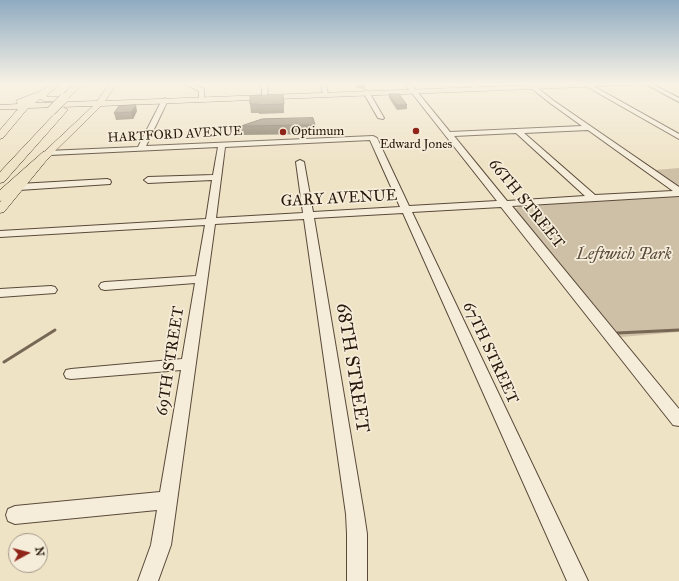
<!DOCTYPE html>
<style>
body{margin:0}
#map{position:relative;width:679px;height:581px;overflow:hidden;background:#efe3c6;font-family:"IM FELL Great Primer",serif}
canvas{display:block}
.north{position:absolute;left:8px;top:533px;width:40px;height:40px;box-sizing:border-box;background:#f5edda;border:1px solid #a39787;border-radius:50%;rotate:83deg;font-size:11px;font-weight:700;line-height:16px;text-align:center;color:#28170b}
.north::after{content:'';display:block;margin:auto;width:14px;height:18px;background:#8f2418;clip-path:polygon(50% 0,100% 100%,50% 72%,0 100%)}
</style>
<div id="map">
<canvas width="679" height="581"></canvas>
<div class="north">N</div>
</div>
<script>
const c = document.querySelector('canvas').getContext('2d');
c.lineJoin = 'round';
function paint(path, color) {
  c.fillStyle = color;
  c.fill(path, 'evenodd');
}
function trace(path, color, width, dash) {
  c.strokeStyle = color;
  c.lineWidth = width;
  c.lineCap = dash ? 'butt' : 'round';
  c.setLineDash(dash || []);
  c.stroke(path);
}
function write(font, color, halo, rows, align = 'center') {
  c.font = font + ' "IM FELL Great Primer",serif';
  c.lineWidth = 3.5;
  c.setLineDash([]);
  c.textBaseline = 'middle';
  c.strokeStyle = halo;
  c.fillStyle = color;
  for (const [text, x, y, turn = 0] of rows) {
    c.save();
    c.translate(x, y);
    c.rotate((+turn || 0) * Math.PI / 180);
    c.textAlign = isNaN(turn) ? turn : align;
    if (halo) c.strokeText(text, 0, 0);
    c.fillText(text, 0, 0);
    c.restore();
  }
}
paint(new Path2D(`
 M679,168V186L655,170Z
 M679,196V332L621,337L515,209L520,206Z`), '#cdc0a6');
trace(new Path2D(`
 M617,333L679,330
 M4,362L55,330`), '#776855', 3);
const minor = new Path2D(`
 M184,83H190L204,89V99L199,98V91L184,84Z
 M258,83H263L268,87L267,97L262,96V88Z
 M321,83H326L328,95L323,94Z
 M404,83H410L450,132L582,126L550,103L525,83H531L554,101L679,187V196L512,206L679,409V426L673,425L501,207L412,212L588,581H567L403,213L314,218L364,514L367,534V581H347V534L346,514L304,219L215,224L171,545L158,581H138L151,545L157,510L15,524L8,521L6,515L8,509L15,506L160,492L181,370L71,379L66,378L64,374L66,370L71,369L182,359L195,283L105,290L101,289L99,286L101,283L105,282L196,276L205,225L0,237V231L206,219L212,180L148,183L144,180L148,177L213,175L218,147L50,155H47V151L138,147L162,100L165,98L168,100L146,146L373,136L377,138L409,206L497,201ZM588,130L673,191L595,195L524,133ZM516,133L585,196L507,201L454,136ZM370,140L400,207L313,212L304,162L300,160L296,162L303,213L216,218L225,147Z
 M467,83H472L479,88L474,89Z
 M584,83H588L679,134V139L584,85Z
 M644,83H650L679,98V102Z
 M366,90L369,92L384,118L383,119L378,118L363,92Z
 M107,179L110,180L111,182L110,184L19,190L15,187L19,184Z
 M51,286L55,287L57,290L55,293L0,297V289Z`);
const major = new Path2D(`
 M54,83H62L48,94L47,97H63V101H44L40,99L35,103L97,101L110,83H117L105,101L589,83H636L632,85L101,106L50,156L4,212L0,213V202L44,152L93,106L28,108L3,138L0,139V130L18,109H0V105L18,104L16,102L17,100L41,91Z`);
const highway = new Path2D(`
 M75,83H83L67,100H61L60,98L61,96Z
 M63,107L68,110L66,112L4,182L0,183V172L60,108Z
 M47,151L53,154L51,156L5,200L0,201V190L43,152Z`);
trace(minor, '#5a4a3a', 2);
trace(major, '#28170b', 1);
trace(highway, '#28170b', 1);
paint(minor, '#f5edda');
paint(major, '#efe3c6');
paint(highway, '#efe3c6');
const highwayBridge = new Path2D(`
 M51,111L64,98`);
trace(highwayBridge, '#28170b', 10, []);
trace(highwayBridge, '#efe3c6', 9);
paint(new Path2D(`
 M354,82H372V83L365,84V89L357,88Z
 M389,94L407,105V109L397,110L389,98Z
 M250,96L284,104V113L259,114V113H251L250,104Z
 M137,111L133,119L116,120L114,113Z
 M315,125V134L242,135L241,126Z`), '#7b6f5d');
paint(new Path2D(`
 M136,105L137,111L133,119L131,112Z`), '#645a4c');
const building = new Path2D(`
 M389,94H399L407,105H397Z
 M283,95L284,104L258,105V104H250V96Z
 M136,105L131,112L114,113L119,106Z
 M313,118L315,125L241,126L262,119Z`);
paint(building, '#8f816c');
trace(building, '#645a4c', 1);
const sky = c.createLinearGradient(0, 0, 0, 164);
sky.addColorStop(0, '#8fabc1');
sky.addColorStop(0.51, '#f8f2e5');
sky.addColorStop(1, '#f8f2e500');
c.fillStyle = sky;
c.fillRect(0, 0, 679, 164);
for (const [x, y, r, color] of [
 [416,131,4,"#8f2418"],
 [283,132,4,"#8f2418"]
]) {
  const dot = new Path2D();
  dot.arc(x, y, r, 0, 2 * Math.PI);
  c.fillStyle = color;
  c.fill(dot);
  trace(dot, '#f5edda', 1.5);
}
write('13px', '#28170b', '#f5edda', [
 ["Optimum",291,132],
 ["Edward Jones",416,145,"center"]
], 'left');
write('13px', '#28170b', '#f5edda', [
 ["HARTFORD AVENUE",175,135,-3]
]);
write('16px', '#28170b', '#f5edda', [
 ["GARY AVENUE",339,199,-3],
 ["66TH STREET",526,204,51],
 ["67TH STREET",490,353,65],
 ["69TH STREET",171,361,-81]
]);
write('italic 16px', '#5a4a3a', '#f5edda', [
 ["Leftwich Park",624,255]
]);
write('19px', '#28170b', '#f5edda', [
 ["68TH STREET",352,368,81]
]);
</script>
